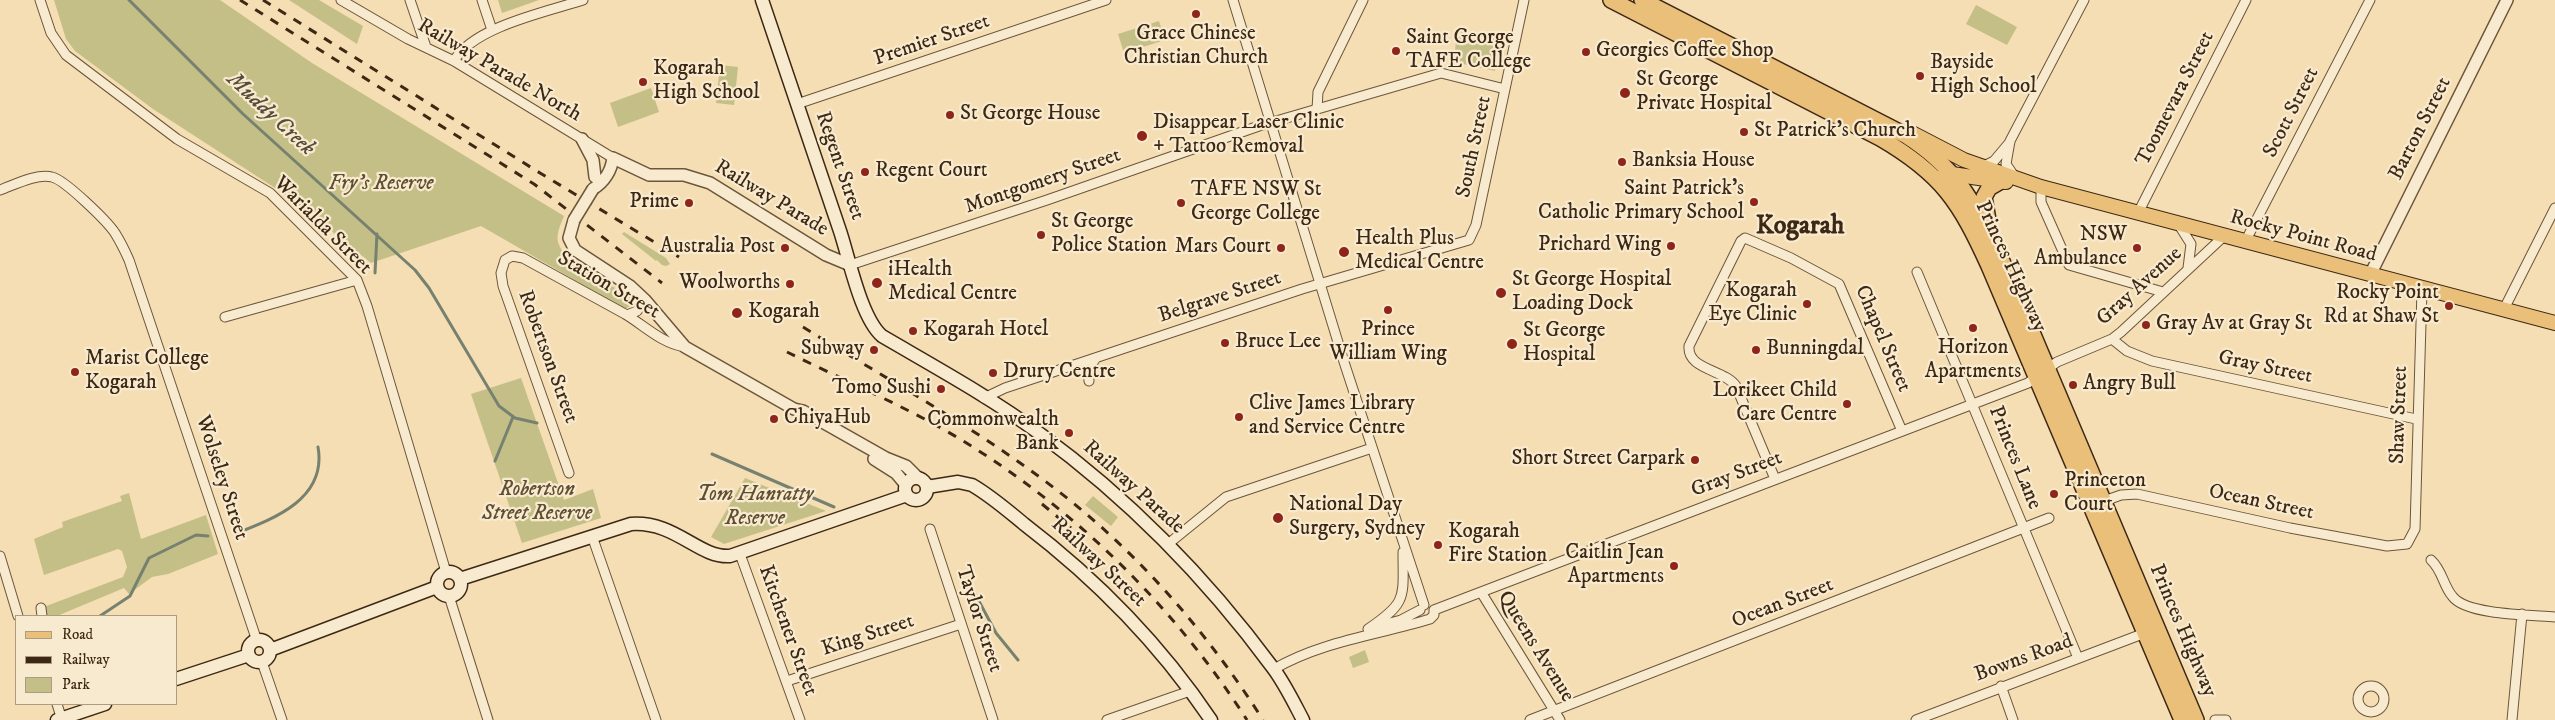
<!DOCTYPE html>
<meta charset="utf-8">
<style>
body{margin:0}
#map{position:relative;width:2555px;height:720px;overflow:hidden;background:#f5deb3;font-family:"IM FELL DW Pica",serif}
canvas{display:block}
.legend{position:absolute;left:15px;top:615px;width:162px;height:90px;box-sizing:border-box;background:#f8eace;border:1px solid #ad9c84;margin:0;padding:6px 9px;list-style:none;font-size:15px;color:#3d2815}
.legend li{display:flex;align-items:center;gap:10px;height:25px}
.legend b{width:25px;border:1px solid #ad9c84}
</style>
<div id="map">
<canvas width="2555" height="720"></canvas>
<ul class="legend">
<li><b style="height:6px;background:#eabf7a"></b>Road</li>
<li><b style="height:6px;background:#3d2815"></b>Railway</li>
<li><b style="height:14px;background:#c4bf87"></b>Park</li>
</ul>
</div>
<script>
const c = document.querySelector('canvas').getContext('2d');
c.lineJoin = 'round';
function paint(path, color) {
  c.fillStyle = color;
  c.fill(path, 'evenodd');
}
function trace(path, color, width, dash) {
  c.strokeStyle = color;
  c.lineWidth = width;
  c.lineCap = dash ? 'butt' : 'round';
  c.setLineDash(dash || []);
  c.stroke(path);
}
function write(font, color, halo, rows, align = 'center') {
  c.font = font + ' "IM FELL DW Pica",serif';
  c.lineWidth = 4.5;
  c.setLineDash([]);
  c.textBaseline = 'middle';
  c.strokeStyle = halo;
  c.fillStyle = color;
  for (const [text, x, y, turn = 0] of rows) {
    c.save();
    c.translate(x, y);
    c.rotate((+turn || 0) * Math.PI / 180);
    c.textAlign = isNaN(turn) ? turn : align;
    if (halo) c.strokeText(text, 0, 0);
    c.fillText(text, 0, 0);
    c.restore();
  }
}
paint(new Path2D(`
 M54,0H220L312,63L564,216C561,224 556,233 558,242C563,264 614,286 633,298L632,305L625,309L481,226L371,263L289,197L153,109L75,51L66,39Z
 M289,0H319L363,26L357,44Z
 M498,0H539L502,13Z
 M1976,5L2017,27L2007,45L1966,24Z
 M1159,21L1165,40L1124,53L1118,34Z
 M1457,30L1501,40L1495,71L1454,62Z
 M720,65L738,67L734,105L716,103Z
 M651,88L659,112L618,127L610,103Z
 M624,232L666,258L670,264L666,266L662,265L657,260L656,261L622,234Z
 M521,378L564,500L593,489L601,518L522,543L471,394Z
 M745,478L826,511L724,544L711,537Z
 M129,493L141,539L206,515L218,554L168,574L152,577L129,594L124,588L57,616H42L41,608L123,577L127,567L122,551L118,549L44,575L34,539L63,527L62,522L122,501L120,496Z
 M1093,496L1118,517L1111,526L1085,505Z
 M1365,650L1369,662L1353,668L1349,657Z`), '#c4bf87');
trace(new Path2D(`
 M129,0L243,114L415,270L429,288L499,406L515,418L537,423
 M375,273L377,234
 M712,454L834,507
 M495,461L513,417
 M237,533C276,518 327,498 318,447
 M973,590L996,633L1018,660
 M100,616L130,596L149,558L196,535L208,536`), '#768170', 3);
const minor = new Path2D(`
 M40,0L51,33L66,55L177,139L270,193L357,280L367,306L446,572
 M341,0L408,39L454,61L613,158
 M410,0L426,47
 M482,0L492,30
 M1233,0L1345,365L1424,605
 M454,61C473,27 546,12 583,0
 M797,104L1106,0
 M1317,109L1318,92L1363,0
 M1982,167L1994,161L2010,142
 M2014,176L2006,164L2010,141L2084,0
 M2041,187V202L2069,265L2163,292
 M0,190C14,185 37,173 52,177C65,180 107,221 115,233C120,241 125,251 129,260L257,641
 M2138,213L2246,0
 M2179,225L2191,244L2188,268
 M2245,242L2370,0
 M850,265L1047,200L1259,126L1441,73L1505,89
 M1917,272L2078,658
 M2504,309L2555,208
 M627,315L637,311L645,300
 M225,317L357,280
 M2112,339L2127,351L2152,361L2416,419
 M1089,381L1088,369L1096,358
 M984,398L1005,388L1302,289L1469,240L1476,225L1524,0
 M569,473L503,286L501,273L505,260L512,256L523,258C557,277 591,295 625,314C645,326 661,343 685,347
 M1775,479L1736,386C1724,369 1687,370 1689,346L1741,241L1745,238L1791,258L1839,284L1902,431
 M2104,501L2121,495L2137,494L2290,528L2387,546L2407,544L2415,529L2422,289
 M930,529L993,720
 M592,536L656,720
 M1168,544L1226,497L1372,448
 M740,554L800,720
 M0,556L18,616
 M2431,560C2443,571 2443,586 2453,597C2467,615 2532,615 2555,617
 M1481,592L1560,720
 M449,596L488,720
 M41,608L42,616
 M1434,610L2028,383L2057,362L2112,339L2121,332L2223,237
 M1375,627L1401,620L1420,610
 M1368,629C1408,602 1403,598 1403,552
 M262,662L282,720
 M1274,669C1322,641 1378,635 1430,619L1434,615V610
 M787,681L961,624
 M2001,686L2013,720
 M2358 699a13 13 0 1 1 26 0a13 13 0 1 1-26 0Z
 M57,704L62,720
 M1107,720L1190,691
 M1530,720L2049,518
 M1916,720L2145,633
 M2215,720H2226
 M2512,720L2522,614`);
const tertiary = new Path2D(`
 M582,139L593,160L595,177
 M613,158L649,175H684L710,183L826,255L850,265
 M593,189C605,181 611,172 613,158
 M574,220L569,238L575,250L630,286L645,300L685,347L794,409L803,411L886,458L906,466L918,478
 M2370,275L2507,0
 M874,459L896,473L906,485`);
const secondary = new Path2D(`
 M762,0C788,77 814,154 840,231C849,258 861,318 882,336C935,367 990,397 1039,433C1128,498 1208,580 1273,668C1285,684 1294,703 1303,720
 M905 489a11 11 0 1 1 22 0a11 11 0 1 1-22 0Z
 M927,487L958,482L972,485C991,496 1007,510 1024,524C1096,579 1160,644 1211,720
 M437 584a12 12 0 1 1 24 0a12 12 0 1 1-24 0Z
 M460,579L631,524C676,521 698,558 730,556L907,495
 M248 651a11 11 0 1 1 22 0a11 11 0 1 1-22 0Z
 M270,650L437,587
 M176,679L249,655
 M57,720L105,704`);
const primary = new Path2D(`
 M1912,133L1964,160L2041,187L2555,323
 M1945,173L2006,182`);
const trunk = new Path2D(`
 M1611,0L1880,138C1942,174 1960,202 1989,266L2182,720
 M1642,0L1905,135C1960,170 1973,203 2001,259L2196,720
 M1988,220L1984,197L1989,188L2001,181`);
trace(minor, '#6b563c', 11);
trace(tertiary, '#6b563c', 14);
trace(secondary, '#3d2815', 15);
trace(primary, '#3d2815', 16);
trace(trunk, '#3d2815', 18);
trace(minor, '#f8eace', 9);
trace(tertiary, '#f8eace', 11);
trace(secondary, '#f8eace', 12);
trace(primary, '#eabf7a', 14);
trace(trunk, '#eabf7a', 15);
trace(new Path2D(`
 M240,0L534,184L662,283
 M263,0L540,173L679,257
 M803,327C893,383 989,435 1072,502C1147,563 1211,638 1263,720
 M787,352C843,380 907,407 960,439C1076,510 1173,605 1247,720
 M1042,504L1071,528`), '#3d2815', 3, [9, 9]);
const tertiaryBridge = new Path2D(`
 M574,220L593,189`);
trace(tertiaryBridge, '#6b563c', 14, []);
trace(tertiaryBridge, '#f8eace', 11);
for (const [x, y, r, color] of [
 [1196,14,5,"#8f2418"],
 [1396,51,5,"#8f2418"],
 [1586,52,5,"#8f2418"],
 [1920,76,5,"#8f2418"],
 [643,82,5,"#8f2418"],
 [1625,93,6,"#8f2418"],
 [950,115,5,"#8f2418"],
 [1744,132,5,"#8f2418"],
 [1142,136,6,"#8f2418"],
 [1622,162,5,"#8f2418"],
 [865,172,5,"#8f2418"],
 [1754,202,5,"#8f2418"],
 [689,203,5,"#8f2418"],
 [1181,203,5,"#8f2418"],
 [1041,235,5,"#8f2418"],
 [1671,246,5,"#8f2418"],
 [785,248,5,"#8f2418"],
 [1281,248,5,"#8f2418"],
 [2137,248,5,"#8f2418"],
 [1344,252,6,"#8f2418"],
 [877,283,6,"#8f2418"],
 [790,284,5,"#8f2418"],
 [1501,293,6,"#8f2418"],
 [1807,304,5,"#8f2418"],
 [2449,306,5,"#8f2418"],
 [1388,310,5,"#8f2418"],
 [737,313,6,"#8f2418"],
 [2146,325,5,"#8f2418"],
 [1973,328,5,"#8f2418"],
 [913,331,5,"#8f2418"],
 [1225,343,5,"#8f2418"],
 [1512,344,6,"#8f2418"],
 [874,350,5,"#8f2418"],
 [1756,350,5,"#8f2418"],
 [75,372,5,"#8f2418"],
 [993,373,5,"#8f2418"],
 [2073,385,5,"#8f2418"],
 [941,389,5,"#8f2418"],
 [1847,404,5,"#8f2418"],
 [1239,417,5,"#8f2418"],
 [774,419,5,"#8f2418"],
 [1069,433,5,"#8f2418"],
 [1695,460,5,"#8f2418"],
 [2054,494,5,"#8f2418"],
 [1278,518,6,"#8f2418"],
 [1438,545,5,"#8f2418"],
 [1674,566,5,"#8f2418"]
]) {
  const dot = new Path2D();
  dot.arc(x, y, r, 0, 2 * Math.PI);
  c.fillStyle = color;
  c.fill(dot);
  trace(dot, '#f8eace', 2);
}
write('21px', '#3d2815', '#f8eace', [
 ["Grace Chinese",1196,35,"center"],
 ["Christian Church",1196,59,"center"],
 ["Saint George",1406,39],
 ["TAFE College",1406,63],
 ["Georgies Coffee Shop",1596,52],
 ["Bayside",1930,64],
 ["High School",1930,88],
 ["Kogarah",653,70],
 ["High School",653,94],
 ["St George",1636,81],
 ["Private Hospital",1636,105],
 ["St George House",960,115],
 ["Disappear Laser Clinic",1153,124],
 ["+ Tattoo Removal",1153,148],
 ["St Patrick’s Church",1754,132],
 ["Banksia House",1632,162],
 ["Regent Court",875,172],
 ["Saint Patrick’s",1744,190,"right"],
 ["Catholic Primary School",1744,214,"right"],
 ["TAFE NSW St",1191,191],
 ["George College",1191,215],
 ["Prime",679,203,"right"],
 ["St George",1051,223],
 ["Police Station",1051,247],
 ["NSW",2127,236,"right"],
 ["Ambulance",2127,260,"right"],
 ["Health Plus",1355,240],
 ["Medical Centre",1355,264],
 ["Prichard Wing",1661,246,"right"],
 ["Australia Post",775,248,"right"],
 ["Mars Court",1271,248,"right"],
 ["iHealth",888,271],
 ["Medical Centre",888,295],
 ["St George Hospital",1512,281],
 ["Loading Dock",1512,305],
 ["Woolworths",780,284,"right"],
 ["Kogarah",1797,292,"right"],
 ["Eye Clinic",1797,316,"right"],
 ["Rocky Point",2439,294,"right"],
 ["Rd at Shaw St",2439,318,"right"],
 ["Kogarah",748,313],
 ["Gray Av at Gray St",2156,325],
 ["Kogarah Hotel",923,331],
 ["Prince",1388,331,"center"],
 ["William Wing",1388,355,"center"],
 ["St George",1523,332],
 ["Hospital",1523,356],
 ["Bruce Lee",1235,343],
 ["Horizon",1973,349,"center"],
 ["Apartments",1973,373,"center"],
 ["Subway",864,350,"right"],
 ["Bunningdal",1766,350],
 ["Marist College",85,360],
 ["Kogarah",85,384],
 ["Drury Centre",1003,373],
 ["Angry Bull",2083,385],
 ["Tomo Sushi",931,389,"right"],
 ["Lorikeet Child",1837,392,"right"],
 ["Care Centre",1837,416,"right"],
 ["Clive James Library",1249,405],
 ["and Service Centre",1249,429],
 ["ChiyaHub",784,419],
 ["Commonwealth",1059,421,"right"],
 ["Bank",1059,445,"right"],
 ["Short Street Carpark",1685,460,"right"],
 ["Princeton",2064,482],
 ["Court",2064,506],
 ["National Day",1289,506],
 ["Surgery, Sydney",1289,530],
 ["Kogarah",1448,533],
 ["Fire Station",1448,557],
 ["Caitlin Jean",1664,554,"right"],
 ["Apartments",1664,578,"right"]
], 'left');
write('21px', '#3d2815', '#f8eace', [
 ["Premier Street",932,41,-19],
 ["Railway Parade North",499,71,30],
 ["Toomevara Street",2176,99,-63],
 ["Scott Street",2292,113,-63],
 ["Barton Street",2421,129,-63],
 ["South Street",1475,147,-78],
 ["Regent Street",839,166,71],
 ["Montgomery Street",1043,182,-19],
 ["Railway Parade",771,199,31],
 ["Warialda Street",322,226,45],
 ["Rocky Point Road",2303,237,15],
 ["Princes Highway",2010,267,65],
 ["Station Street",608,286,30],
 ["Gray Avenue",2140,287,-42],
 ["Belgrave Street",1220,298,-18],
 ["Chapel Street",1882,339,67],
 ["Robertson Street",547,357,70],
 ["Gray Street",2265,368,12],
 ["Shaw Street",2400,415,-88],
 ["Princes Lane",2014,458,68],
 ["Gray Street",1737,475,-21],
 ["Wolseley Street",221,478,72],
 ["Railway Parade",1133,488,42],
 ["Ocean Street",2261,503,12],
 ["Railway Street",1098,563,43],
 ["Ocean Street",1783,604,-21],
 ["Taylor Street",978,619,72],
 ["Kitchener Street",787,631,70],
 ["Princes Highway",2182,631,67],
 ["King Street",868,636,-18],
 ["Queens Avenue",1535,647,58],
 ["Bowns Road",2024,659,-20]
]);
write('italic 21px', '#5f4e32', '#f8eace', [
 ["Fry's Reserve",381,185],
 ["Robertson",537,491],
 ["Street Reserve",537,515],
 ["Tom Hanratty",755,496],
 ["Reserve",755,520]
]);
write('italic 22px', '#554d3b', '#f8eace', [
 ["Muddy Creek",270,115,43]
]);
write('bold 26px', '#3d2815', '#f8eace', [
 ["Kogarah",1800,228]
]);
</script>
